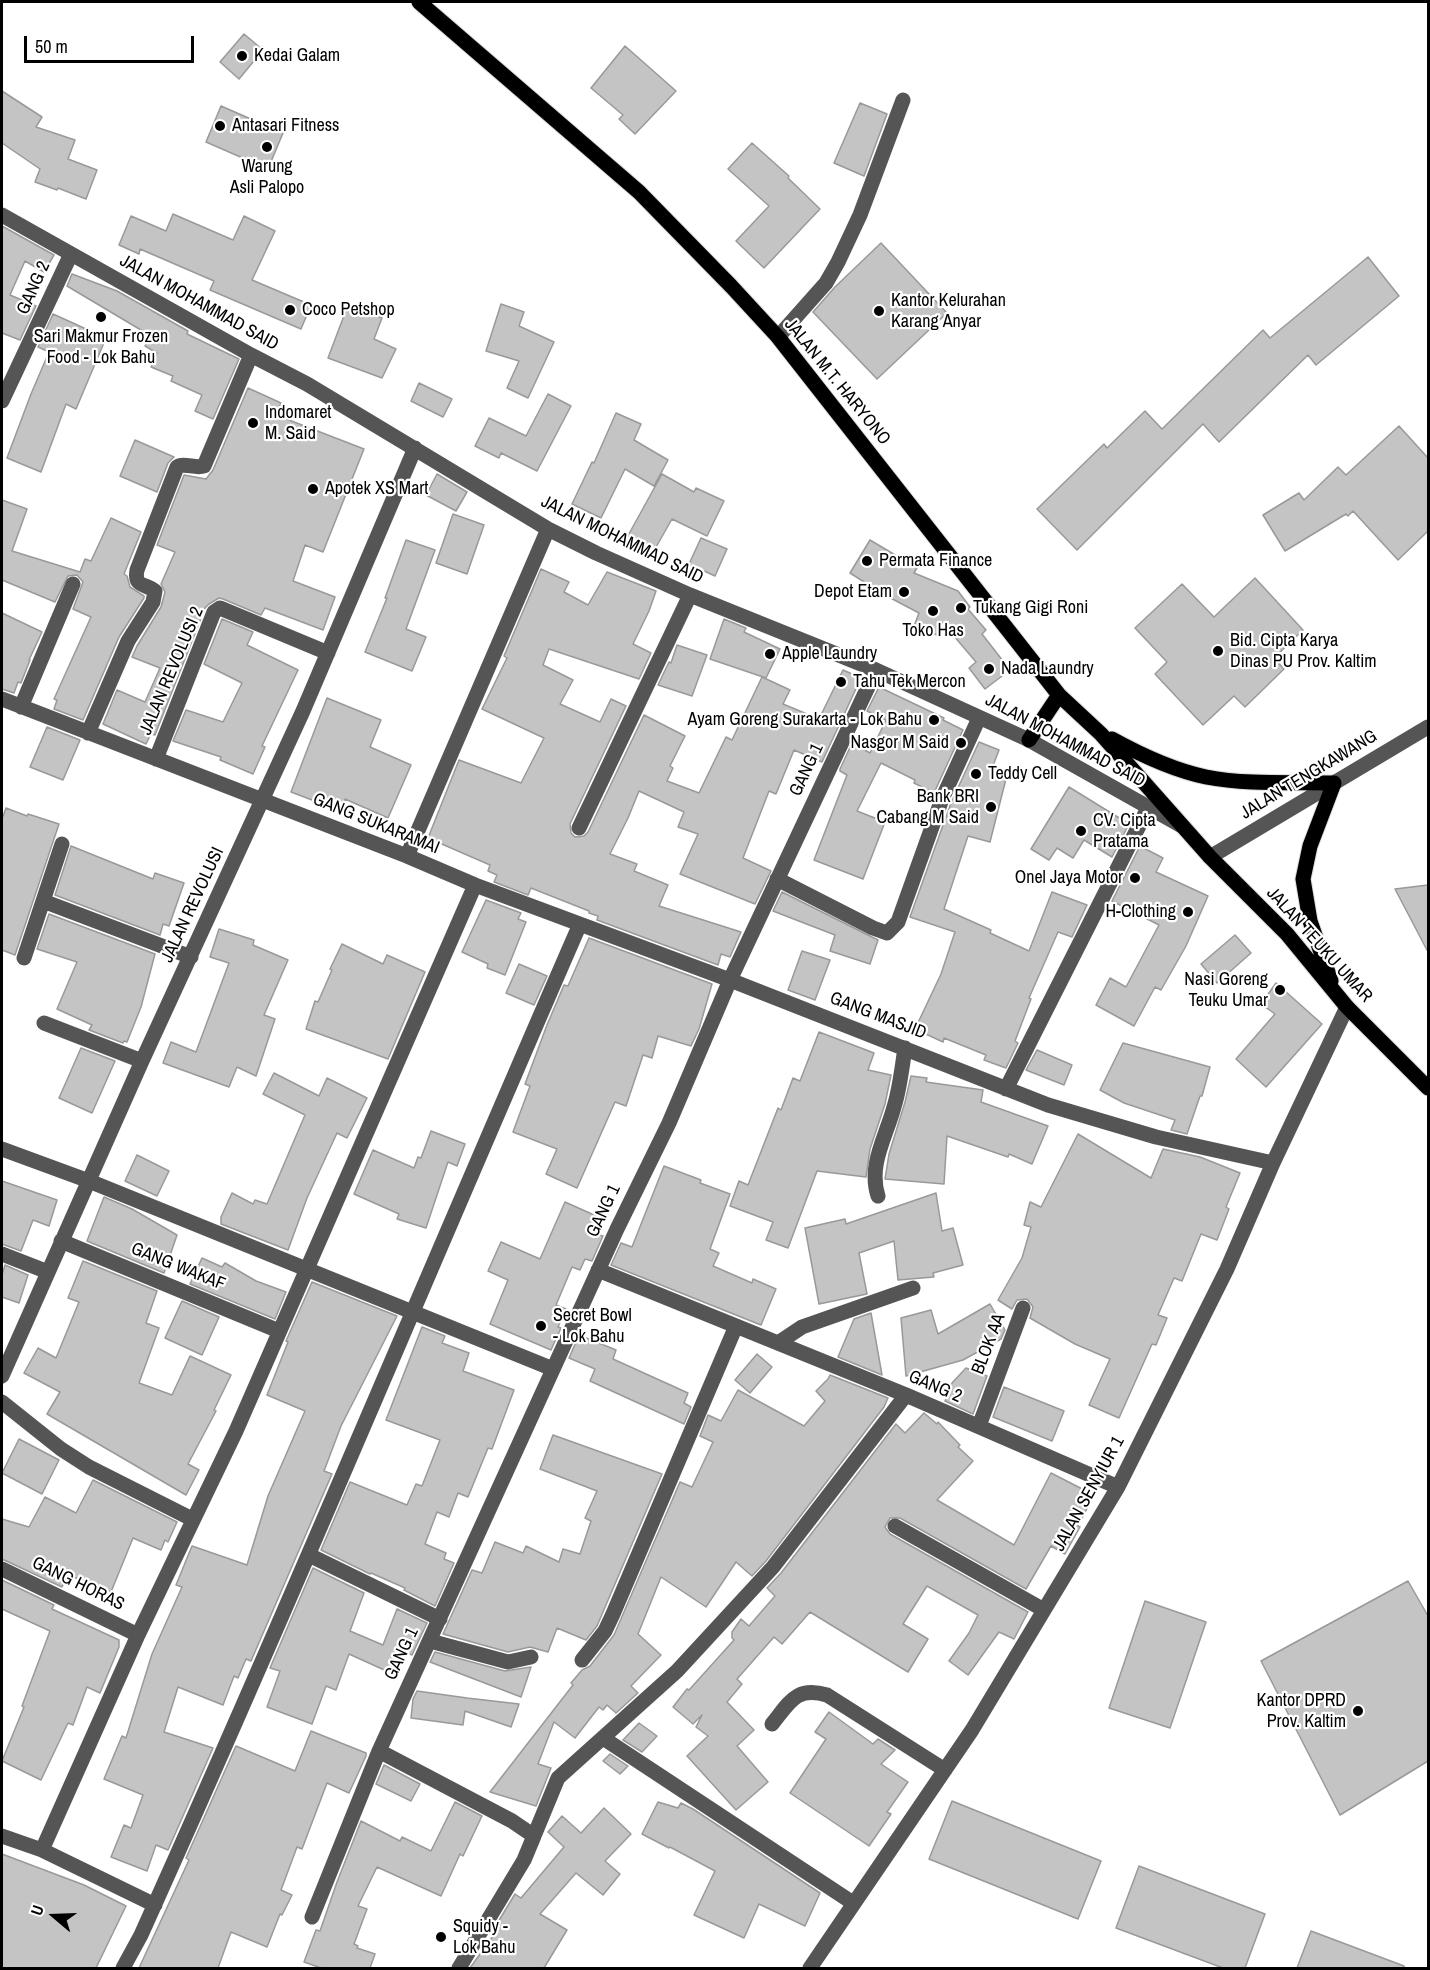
<!DOCTYPE html>
<style>
body{margin:0}
#map{position:relative;width:1430px;height:1970px;overflow:hidden;background:#fff;font-family:"Archivo Narrow",sans-serif}
canvas{display:block}
.frame{position:absolute;inset:0;border:3px solid #000;pointer-events:none}
.north{position:absolute;left:24px;top:1886px;width:60px;height:60px;-webkit-text-stroke:4px #fff;paint-order:stroke;rotate:289deg;font-size:16px;font-weight:700;line-height:24px;text-align:center;color:#000}
.north::after{content:'';display:block;margin:auto;width:21px;height:27px;background:#000;clip-path:polygon(50% 0,100% 100%,50% 72%,0 100%)}
.scale{position:absolute;left:24px;top:36px;width:170px;height:27px;box-sizing:border-box;border:3px solid #000;border-top:0;padding-left:8px;font-size:18px;line-height:21px;white-space:nowrap;color:#000;-webkit-text-stroke:4px #fff;paint-order:stroke}
</style>
<div id="map">
<canvas width="1430" height="1970"></canvas>
<div class="frame"></div>
<div class="north">U</div>
<div class="scale">50 m</div>
</div>
<script>
const c = document.querySelector('canvas').getContext('2d');
c.lineJoin = 'round';
function paint(path, color) {
  c.fillStyle = color;
  c.fill(path, 'evenodd');
}
function trace(path, color, width, dash) {
  c.strokeStyle = color;
  c.lineWidth = width;
  c.lineCap = dash ? 'butt' : 'round';
  c.setLineDash(dash || []);
  c.stroke(path);
}
function write(font, color, halo, rows, align = 'center') {
  c.font = font + ' "Archivo Narrow",sans-serif';
  c.lineWidth = 4.5;
  c.setLineDash([]);
  c.textBaseline = 'middle';
  c.strokeStyle = halo;
  c.fillStyle = color;
  for (const [text, x, y, turn = 0] of rows) {
    c.save();
    c.translate(x, y);
    c.rotate((+turn || 0) * Math.PI / 180);
    c.textAlign = isNaN(turn) ? turn : align;
    if (halo) c.strokeText(text, 0, 0);
    c.fillText(text, 0, 0);
    c.restore();
  }
}
const building = new Path2D(`
 M244,34L263,50L239,79L220,62Z
 M625,46L676,91L635,134L619,119L623,115L591,88Z
 M2,91L42,117L36,127L75,140L68,159L97,170L86,199L58,188L57,190L35,182L40,169L2,143Z
 M860,103L887,114L864,176L834,163Z
 M221,106L283,133L268,169L206,142Z
 M752,143L789,176L788,178L820,209L764,268L736,241L769,206L728,169Z
 M173,214L233,240L244,216L275,231L252,280L311,305L301,329L210,290L214,281L140,249L139,254L119,245L131,216L166,231Z
 M2,226L54,255L44,272L25,261L10,295L36,306L20,340L2,333Z
 M881,243L947,313L877,379L813,312L835,287Z
 M1368,257L1399,296L1316,365L1308,355L1219,442L1203,424L1077,550L1037,509L1104,444L1107,448L1145,411L1162,429L1263,330L1270,338Z
 M72,274L117,291L188,331L187,334L239,359L213,419L195,411L202,395L171,381L173,376L151,367L157,353L145,346L151,336L67,286Z
 M501,304L524,312L519,326L554,342L528,398L507,388L519,361L486,351Z
 M348,305L382,318L374,339L396,349L382,378L328,358Z
 M53,314L106,338L76,409L66,404L41,472L7,458L31,394L49,352L38,347Z
 M419,383L452,399L443,417L411,401Z
 M248,388L281,403L276,415L364,449L323,552L305,545L293,581L335,597L323,630L265,608L261,615L223,599L219,598L209,604L205,608L155,735L151,734L146,744L103,724L117,690L145,702L160,668L132,657L137,646L161,607L165,592L161,584L175,552L157,545L184,475L206,479L213,470Z
 M548,394L571,406L537,471L501,453L499,458L475,446L489,418L526,436Z
 M616,413L641,424L634,440L668,460L654,486L625,469L601,518L572,504L592,462L594,463Z
 M1399,426L1428,458V531L1398,560L1353,511L1348,516L1346,514L1285,551L1263,515L1299,493L1304,500L1338,467L1346,475Z
 M135,440L174,457L168,463L157,492L120,476Z
 M437,474L467,492L456,511L426,495Z
 M662,474L694,492L696,488L724,501L707,536L672,519L651,556L625,541Z
 M2,500L27,509L12,551L80,572L85,559L91,561L111,518L141,532L124,574L127,576L130,587L144,596V598L119,637L83,720L54,709L57,700L54,699L91,617L73,609L83,582L77,575L68,576L55,602L2,580Z
 M453,514L484,525L467,574L436,563Z
 M701,538L727,549L715,576L689,564Z
 M406,540L435,550L406,629L426,637L412,671L365,652L387,598H385Z
 M870,540L917,568L914,573L958,591L970,607L968,609L986,630L982,634L1010,670L985,689L969,668L976,662L942,622L937,635L914,626L919,613L883,594L850,573Z
 M541,569L569,582L564,592L588,605L607,572L656,591L649,611L633,644L651,653L639,679L549,649L543,665L573,680L560,704L600,722L611,699L626,706L570,824L571,833L575,837L584,836L588,832L644,715L685,736L670,766L673,768L667,781L699,793L726,737L732,740L762,677L790,690L783,704L819,719L843,670L861,678L822,762L794,750L776,794L769,791L743,858L771,871L755,904L680,874L698,834L678,827L684,812L639,791L628,818L610,854L637,864L634,871L668,885L659,906L741,932L730,957L721,954L718,965L597,920L598,916L589,913V911L531,888L528,895L494,882L497,875L488,871L490,865L428,838L459,760L521,783L544,738L482,709L507,658L504,656Z
 M1255,578L1303,630L1274,658L1284,669L1245,707L1234,696L1203,725L1155,674L1167,662L1135,628L1182,584L1214,617Z
 M2,613L42,632L29,660H30L21,683L18,682L14,693L2,689Z
 M222,619L253,632L247,645L298,670L262,746L265,747L253,774L220,760L221,757L173,741L186,710L223,722L242,683L204,664Z
 M724,619L746,628L744,632L780,649L766,678L710,659Z
 M677,645L707,655L692,696L658,685L669,662L671,663Z
 M879,687L944,718L943,720L963,730L934,793L914,783L915,780L881,763L857,811L885,822L863,879L814,860L847,775L840,771V769L852,743L870,753L886,720L867,711Z
 M327,698L381,720L370,747L411,765L388,818L345,799L341,811L291,792Z
 M47,727L80,740L63,780L30,767Z
 M979,742L999,750L991,771L1007,775L990,842L968,836L944,909L991,930L990,933L1029,951L1052,892L1087,905L1072,937L1058,932L1029,998L1031,999L1015,1041L1018,1043L1006,1068L984,1060L986,1055L944,1038L943,1042L915,1029L941,974L955,932L910,917L951,803Z
 M1069,787L1129,824L1112,857L1084,840L1073,858L1057,848L1049,860L1031,849Z
 M6,808L27,816L28,814L59,824L15,955L2,950V819Z
 M71,846L153,879L155,873L184,883L169,926L163,924L160,935L55,895Z
 M1140,846L1163,858L1156,872L1208,896L1186,946L1161,990L1155,987L1134,1026L1096,1005L1110,978L1126,987L1159,925L1112,901Z
 M1428,885V952L1395,889Z
 M782,892L878,940L870,964L830,951L835,935L773,911Z
 M486,900L521,913L518,919L526,922L505,975L487,968L488,964L462,952Z
 M49,914L155,954L141,1007L127,1042L124,1041L123,1043L89,1030L92,1025L57,1009L77,962L37,949Z
 M219,929L254,940L253,945L288,960L264,1015L275,1019L256,1076L237,1067L229,1087L163,1063L171,1042L196,1052L229,963L210,957Z
 M1235,935L1251,953L1217,983L1201,964Z
 M589,938L712,984L699,1029L691,1046L658,1036L652,1058L643,1055L626,1106L615,1102L577,1188L546,1174L557,1149L513,1132L530,1086L525,1084L547,1025L564,985L568,986Z
 M342,944L383,964L387,955L425,972L388,1059L306,1029L315,1001L318,1002L332,970L330,969Z
 M802,951L830,960L815,1000L788,990Z
 M519,964L547,976L534,1005L506,993Z
 M1276,983L1322,1024L1266,1087L1236,1059L1275,1014L1261,1004Z
 M819,1032L874,1053L868,1070L891,1075L885,1104L870,1149L866,1177L817,1171L788,1248L766,1240L773,1222L730,1206L739,1181L748,1185L778,1108L781,1110L793,1078L800,1081Z
 M1123,1043L1210,1067L1202,1096H1200L1187,1134L1171,1130L1175,1120L1124,1103L1100,1090Z
 M81,1048L115,1061L92,1113L59,1098Z
 M1037,1050L1072,1065L1064,1085L1026,1070Z
 M274,1073L319,1096L327,1078L367,1098L347,1138L337,1133L307,1198L288,1250L221,1224V1217L232,1193L253,1204L255,1200L267,1204L305,1115L263,1094Z
 M911,1076L927,1078L926,1082L983,1090L981,1102L1048,1126L1032,1164L1009,1154L1008,1157L947,1136L944,1184L885,1179L889,1154L905,1102Z
 M431,1131L465,1144L457,1166L448,1162L426,1228L397,1219L399,1214L354,1194L373,1150L414,1168L418,1157L421,1158Z
 M1078,1134L1151,1178L1163,1149L1200,1157L1240,1173L1226,1207L1229,1209L1217,1240L1201,1234L1182,1281L1174,1278L1158,1315L1167,1318L1156,1345L1152,1344L1119,1418L1089,1405L1110,1359L1075,1344L1030,1318L1033,1307L1027,1299L1017,1300L1012,1309L998,1300L1022,1258L1031,1227L1024,1225L1030,1202L1041,1207Z
 M137,1155L169,1171L157,1196L125,1181Z
 M664,1166L701,1180L700,1183L730,1194L710,1249L719,1253L713,1266L752,1283L753,1279L776,1289L761,1325L611,1265L621,1243L632,1247Z
 M2,1181L57,1200L49,1226L33,1220L21,1251L2,1244Z
 M936,1193L942,1231L953,1228L963,1265L933,1273L934,1277L898,1280L894,1241L859,1253L867,1294L819,1304L805,1228L845,1219L846,1224Z
 M104,1197L132,1209L177,1235L164,1273L87,1241Z
 M565,1202L603,1219L596,1234L603,1236L592,1261L585,1259L580,1270L572,1267L556,1305L566,1309L558,1327L561,1328L551,1350L490,1324L508,1280L488,1271L501,1242L540,1259Z
 M202,1258L222,1267L225,1263L256,1281L286,1292L275,1319L190,1284Z
 M83,1261L157,1291L146,1323L159,1328L139,1383L172,1395L190,1356L231,1375L214,1410L216,1411L188,1464L199,1470L186,1495L47,1414L60,1392L24,1373L38,1348L56,1358L79,1302L68,1298Z
 M5,1265L28,1275L19,1303L2,1297V1275Z
 M312,1282L397,1316L341,1426L324,1471L332,1474L251,1661L246,1659L238,1678L234,1676L223,1705L178,1687L164,1732L213,1748L168,1850L156,1845L147,1871L111,1857L124,1825L131,1828L143,1795L104,1779L122,1736L126,1738L152,1654L182,1587L176,1585L192,1546L247,1565L268,1496L305,1411L267,1395L288,1342L286,1341Z
 M182,1301L219,1317L202,1355L165,1338Z
 M990,1304L1005,1330L1001,1339L963,1360L906,1376L901,1318L931,1310L938,1334Z
 M871,1313L882,1375L838,1357L854,1319Z
 M422,1327L445,1336L442,1343L469,1353L463,1371L514,1390L492,1449L488,1448L468,1497L458,1493L449,1517L437,1512L425,1544L446,1553L444,1559L454,1563L435,1606L404,1590L405,1588L371,1573L370,1574L321,1550L350,1482L407,1505L416,1484L422,1486L440,1440L386,1420Z
 M579,1335L616,1350L613,1359L688,1393L684,1403L691,1407L684,1424L590,1381L595,1369L569,1358Z
 M757,1354L772,1367L750,1393L735,1380Z
 M966,1368L987,1376L973,1414L945,1401L952,1383Z
 M830,1375L888,1398L884,1407L766,1561L752,1576L736,1562L706,1607L661,1577L638,1634L661,1655L631,1686L638,1693L616,1713L607,1705L603,1710L599,1707L575,1738L554,1722L538,1764L551,1768L536,1806L490,1792L573,1685L571,1683L582,1670L590,1666L614,1635L680,1482L692,1487L713,1442L700,1436L708,1415L721,1421L738,1390L804,1426L825,1401L816,1391L828,1379Z
 M1004,1387L1064,1411L1052,1441L993,1417Z
 M924,1413L937,1424L938,1422L960,1445L958,1447L973,1461L937,1500L1014,1545L1051,1473L1094,1495L1078,1526L1080,1527L1065,1554L1051,1546L1026,1589L900,1518H890L885,1527L890,1534L1028,1612L1014,1639L999,1632L968,1675L949,1661L969,1633L978,1615L927,1586L903,1624L928,1639L908,1672L810,1612L782,1644L774,1637L737,1679L742,1684L727,1702L754,1730L737,1746L768,1782L736,1810L687,1756L708,1736L696,1727L702,1715L693,1724L673,1707L687,1689L689,1690L734,1640L732,1638V1632L741,1619L749,1626L775,1596L767,1588L781,1573L896,1424L905,1433Z
 M553,1435L662,1474L597,1626L586,1640L557,1628L548,1652L530,1647L508,1652L443,1634L472,1570L482,1573L495,1542L523,1553L526,1546L559,1562L563,1549L580,1554L591,1521L585,1518L597,1491L540,1469Z
 M19,1439L59,1460L42,1494L2,1473Z
 M93,1480L177,1522L168,1542L165,1540L161,1550L133,1538L111,1592L71,1576L70,1578L67,1577L62,1587L2,1559V1519L29,1527L45,1497L76,1513Z
 M313,1568L364,1593L350,1631L383,1645L397,1609L427,1623L412,1655L403,1651L393,1674L349,1654L336,1690L326,1686L312,1724L267,1707L280,1671L270,1668Z
 M2,1580L54,1605L52,1609L119,1640V1647L100,1693L87,1687L73,1725L68,1723L41,1780L2,1761L24,1707L22,1706L50,1631L2,1609Z
 M1408,1581L1428,1616V1761L1340,1815L1261,1661Z
 M1145,1601L1206,1622L1170,1728L1109,1708Z
 M435,1652L505,1671L531,1667L521,1697L430,1662Z
 M417,1691L467,1698L519,1704L511,1727L465,1711L463,1725L411,1718L413,1699Z
 M829,1712L873,1744L878,1739L895,1750L881,1764L908,1782L887,1812L891,1814L869,1846L790,1793L826,1739L815,1732Z
 M639,1723L657,1736L642,1752L623,1740Z
 M311,1731L366,1753V1756L349,1793L327,1783L302,1849L297,1847L281,1890L292,1895L282,1915L280,1914L267,1947L231,1932L218,1968H139L189,1860L186,1858L236,1746L295,1771Z
 M610,1754L628,1766L620,1774L603,1761Z
 M384,1765L420,1784L411,1801L376,1784Z
 M952,1801L1101,1861L1078,1919L929,1859Z
 M455,1802L482,1816L463,1856L460,1854L441,1896L377,1867L358,1906L367,1909L354,1944L358,1946L357,1948L375,1954L370,1968H321L304,1962L316,1930L320,1931L337,1882L361,1821L400,1841L402,1837L431,1851Z
 M658,1802L678,1808L681,1803L693,1809L820,1893L805,1926L759,1904L744,1938L694,1915L715,1871L670,1847L669,1848L642,1834Z
 M604,1808L631,1834L605,1861L620,1874L603,1895L576,1873L540,1914L567,1930L544,1968H470L495,1933L492,1932L515,1894L521,1898L564,1847L548,1832L562,1816L581,1833Z
 M2,1854L84,1885L126,1906L96,1968H2Z
 M1139,1866L1265,1914L1245,1968H1223L1116,1928Z
 M1311,1931L1404,1966V1968H1297Z`);
paint(building, '#c4c4c4');
trace(building, '#999', 1.5);
const major = new Path2D(`
 M419,2L639,192L731,286L778,337L1059,695L1101,734L1210,857L1287,934L1347,1007L1428,1088
 M1112,739C1141,755 1173,770 1206,777C1247,785 1292,782 1334,783L1310,846L1303,879L1310,921L1331,981
 M1029,740L1059,695`);
trace(major, '#dbdbdb', 17);
trace(new Path2D(`
 M2,215L251,355L307,384L548,529L596,553L690,595L876,670L1029,740L1180,825
 M778,337L826,283L838,262L860,215L903,100
 M2,401L71,254
 M2,699L407,856L475,885L730,980L1048,1105L1156,1137L1273,1163
 M21,707L73,584
 M88,733L128,641L153,602L155,591C144,583 134,587 137,570L177,467C184,462 195,469 204,466L251,355
 M156,759L214,612L220,608L328,653
 M579,828L690,595
 M407,856L548,529
 M1210,857L1428,727
 M777,879L873,928L887,933L898,922L942,799L979,718
 M43,901L191,957
 M24,958L62,844
 M44,1023L142,1061
 M1006,1089L1148,808
 M2,1149L89,1181L553,1369
 M878,1196C868,1165 886,1137 894,1107C900,1088 902,1067 905,1048
 M61,1241L279,1331
 M2,1254L48,1272
 M598,1270L906,1395L1118,1487
 M778,1343L802,1327L913,1288
 M2,1376L142,1061L303,711L415,448
 M2,1402L61,1449L89,1467L192,1519
 M979,1426L1023,1308
 M895,1526L1044,1610
 M309,1555L440,1619
 M2,1569L138,1635
 M430,1641L508,1662L531,1657
 M582,1660L605,1631L613,1614L736,1326
 M772,1724C790,1702 796,1686 827,1695L945,1770
 M603,1738L853,1903
 M379,1751L512,1821L534,1836L558,1778L677,1671L773,1567L906,1395
 M2,1836L42,1850L138,1635L236,1431L475,885
 M42,1850L155,1905
 M312,1917L379,1751L617,1229L669,1123L730,980L876,670
 M123,1968L141,1935C292,1600 433,1261 580,924
 M459,1968L524,1860L534,1836
 M810,1968L972,1730L1118,1487L1227,1269L1273,1163L1347,1007`), '#555', 15);
trace(major, '#000', 15);
for (const [x, y, r, color] of [
 [242,56,6,"#000"],
 [220,126,6,"#000"],
 [267,147,6,"#000"],
 [290,310,6,"#000"],
 [879,311,6,"#000"],
 [101,317,6,"#000"],
 [253,423,6,"#000"],
 [313,489,6,"#000"],
 [867,561,6,"#000"],
 [904,592,6,"#000"],
 [961,608,6,"#000"],
 [933,611,6,"#000"],
 [1218,651,6,"#000"],
 [770,654,6,"#000"],
 [989,669,6,"#000"],
 [841,682,6,"#000"],
 [934,720,6,"#000"],
 [961,743,6,"#000"],
 [976,774,6,"#000"],
 [991,807,6,"#000"],
 [1081,831,6,"#000"],
 [1135,878,6,"#000"],
 [1188,912,6,"#000"],
 [1280,990,6,"#000"],
 [541,1326,6,"#000"],
 [1358,1711,6,"#000"],
 [441,1937,6,"#000"]
]) {
  const dot = new Path2D();
  dot.arc(x, y, r, 0, 2 * Math.PI);
  c.fillStyle = color;
  c.fill(dot);
  trace(dot, '#fff', 2);
}
write('18px', '#000', '#fff', [
 ["Kedai Galam",254,56],
 ["Antasari Fitness",232,126],
 ["Warung",267,167,"center"],
 ["Asli Palopo",267,188,"center"],
 ["Kantor Kelurahan",891,301],
 ["Karang Anyar",891,322],
 ["Coco Petshop",302,310],
 ["Sari Makmur Frozen",101,337,"center"],
 ["Food - Lok Bahu",101,358,"center"],
 ["Indomaret",265,413],
 ["M. Said",265,434],
 ["Apotek XS Mart",325,489],
 ["Permata Finance",879,561],
 ["Depot Etam",892,592,"right"],
 ["Tukang Gigi Roni",973,608],
 ["Toko Has",933,631,"center"],
 ["Bid. Cipta Karya",1230,641],
 ["Dinas PU Prov. Kaltim",1230,662],
 ["Apple Laundry",782,654],
 ["Nada Laundry",1001,669],
 ["Tahu Tek Mercon",853,682],
 ["Ayam Goreng Surakarta - Lok Bahu",922,720,"right"],
 ["Nasgor M Said",949,743,"right"],
 ["Teddy Cell",988,774],
 ["Bank BRI",979,797,"right"],
 ["Cabang M Said",979,818,"right"],
 ["CV. Cipta",1093,821],
 ["Pratama",1093,842],
 ["Onel Jaya Motor",1123,878,"right"],
 ["H-Clothing",1176,912,"right"],
 ["Nasi Goreng",1268,980,"right"],
 ["Teuku Umar",1268,1001,"right"],
 ["Secret Bowl",553,1316],
 ["- Lok Bahu",553,1337],
 ["Kantor DPRD",1346,1701,"right"],
 ["Prov. Kaltim",1346,1722,"right"],
 ["Squidy -",453,1927],
 ["Lok Bahu",453,1948]
], 'left');
write('18px', '#000', '#fff', [
 ["GANG 2",34,288,-66],
 ["JALAN MOHAMMAD SAID",199,303,29],
 ["JALAN M.T. HARYONO",837,382,51],
 ["JALAN MOHAMMAD SAID",622,540,26],
 ["JALAN REVOLUSI 2",172,671,-67],
 ["JALAN MOHAMMAD SAID",1065,741,28],
 ["GANG 1",807,770,-65],
 ["JALAN TENGKAWANG",1309,775,-31],
 ["GANG SUKARAMAI",376,824,22],
 ["JALAN REVOLUSI",193,905,-65],
 ["JALAN TEUKU UMAR",1319,945,48],
 ["GANG MASJID",878,1016,21],
 ["GANG 1",604,1211,-65],
 ["GANG WAKAF",178,1267,22],
 ["BLOK AA",989,1344,-69],
 ["GANG 2",935,1387,23],
 ["JALAN SENYIUR 1",1089,1494,-61],
 ["GANG HORAS",78,1584,26],
 ["GANG 1",402,1654,-65]
]);
</script>
